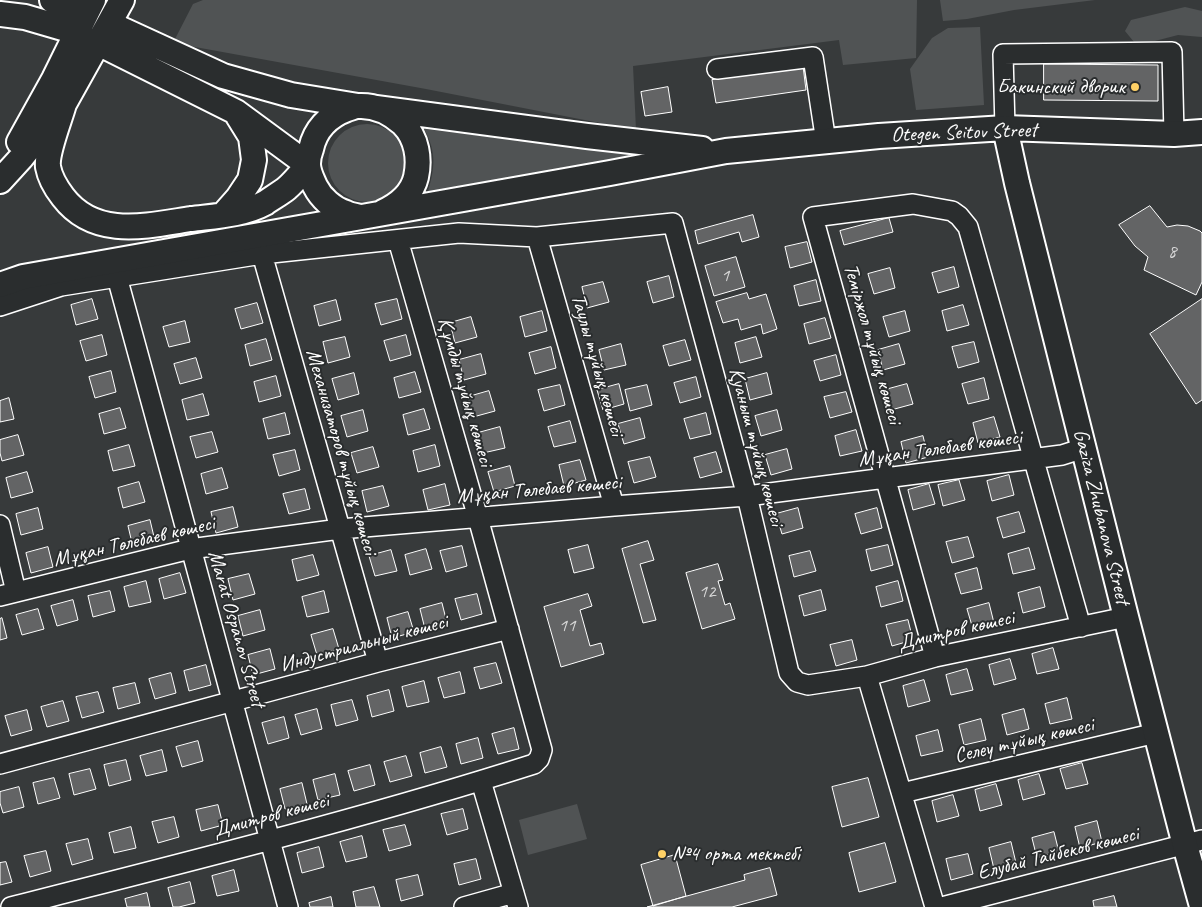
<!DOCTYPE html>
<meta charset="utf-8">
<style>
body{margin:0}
canvas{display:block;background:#373a3b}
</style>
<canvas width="1202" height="907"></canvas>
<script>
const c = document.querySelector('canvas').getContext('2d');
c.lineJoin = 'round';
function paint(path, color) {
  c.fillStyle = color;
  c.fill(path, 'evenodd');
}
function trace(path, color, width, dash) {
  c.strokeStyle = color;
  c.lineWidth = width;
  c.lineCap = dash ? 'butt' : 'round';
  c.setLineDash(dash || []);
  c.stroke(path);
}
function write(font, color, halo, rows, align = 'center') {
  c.font = font + ' Caveat,sans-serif';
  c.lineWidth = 4;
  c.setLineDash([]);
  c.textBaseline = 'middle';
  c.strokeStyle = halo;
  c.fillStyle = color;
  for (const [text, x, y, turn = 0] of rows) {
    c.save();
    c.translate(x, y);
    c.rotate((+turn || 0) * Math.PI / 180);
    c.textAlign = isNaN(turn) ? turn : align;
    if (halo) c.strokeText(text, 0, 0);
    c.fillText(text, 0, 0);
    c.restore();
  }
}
paint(new Path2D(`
 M203,0H917L916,58L843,65L839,40L633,66L636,130L426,89L173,43L193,4Z
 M940,0H1095L1014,10L967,19L943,21Z
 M1185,7L1202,11V37L1178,35L1151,42H1134L1125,31L1131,20Z
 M980,27L984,105L916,110L910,69L932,38L948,28Z
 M328 163a39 39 0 1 1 78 0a39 39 0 1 1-78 0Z
 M424,129L598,150L653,154L603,161L427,194C435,169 437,152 424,129Z
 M577,804L587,839L528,855L519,820Z`), '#505354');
const building = new Path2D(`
 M1044,64L1158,65V101L1044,100Z
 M803,66L806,90L716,103L712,80Z
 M668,87L672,112L645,116L641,92Z
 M1150,206L1167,227L1177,225L1188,226L1200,231L1202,233V282L1196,295L1144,270L1148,257L1135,246L1119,225Z
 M753,215L759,237L742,242L739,232L698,244L695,231Z
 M889,218L893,232L844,245L840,231Z
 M807,242L812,262L790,268L785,247Z
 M736,257L745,287L714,296L705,266Z
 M954,267L959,287L938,293L932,273Z
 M890,268L895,288L874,294L868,274Z
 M669,276L674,297L653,303L647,282Z
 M816,280L821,301L799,306L794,286Z
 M603,282L609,302L587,308L582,287Z
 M747,293L749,299L766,294L777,329L763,334L761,324L741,330L738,319L723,323L716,302Z
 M92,299L98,319L76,325L71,305Z
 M397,299L402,319L381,325L375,304Z
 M1202,299V400L1196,404L1150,334Z
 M336,300L341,320L319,326L314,306Z
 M257,303L263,323L241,329L235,309Z
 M963,305L969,325L947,331L942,311Z
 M542,311L547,331L525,337L520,317Z
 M905,311L910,331L889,337L883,317Z
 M471,317L477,337L455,343L450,323Z
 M825,318L831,338L809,344L804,324Z
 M185,321L190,342L169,347L163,327Z
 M102,335L107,355L86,361L80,341Z
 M406,335L411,355L390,361L384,341Z
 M345,337L350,357L328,363L323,342Z
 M756,337L762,357L740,363L735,343Z
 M266,339L272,360L250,366L245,345Z
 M685,340L691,360L669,366L663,346Z
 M974,342L979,362L958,368L952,347Z
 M621,344L626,365L604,370L599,350Z
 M899,344L905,364L883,370L878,350Z
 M551,347L556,368L535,374L529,353Z
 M481,354L486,374L464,380L459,360Z
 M836,355L841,375L820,381L814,361Z
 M196,358L202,378L180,384L174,364Z
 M111,371L116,392L95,398L89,377Z
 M415,372L421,392L399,398L394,378Z
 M354,373L359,394L338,400L332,379Z
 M767,373L772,394L750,400L745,379Z
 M276,376L281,396L259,402L254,382Z
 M696,377L701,397L680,403L674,383Z
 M984,378L989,399L968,404L962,384Z
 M619,384L624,404L603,410L597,390Z
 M907,384L913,404L891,410L885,390Z
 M560,385L565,405L544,411L538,390Z
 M647,385L652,405L630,411L625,390Z
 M489,391L495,411L473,417L468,397Z
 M846,392L852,412L830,418L824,397Z
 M203,394L209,415L187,420L182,400Z
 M9,398L14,419L0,422V401Z
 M120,408L126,428L104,434L99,414Z
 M424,409L430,429L408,435L403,415Z
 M363,410L368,431L347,437L341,416Z
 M777,410L782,430L761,436L755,416Z
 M285,413L290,434L268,439L263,419Z
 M706,413L711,434L690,439L684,419Z
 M994,417L1000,437L978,443L973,423Z
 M640,418L645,438L624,444L618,424Z
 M570,421L576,442L554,447L548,427Z
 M500,427L505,448L483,453L478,433Z
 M856,430L862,451L840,456L835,436Z
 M212,432L218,452L196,458L190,437Z
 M18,435L24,455L2,461L0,453V440Z
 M923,436L928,457L906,463L901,442Z
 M129,445L135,466L113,471L108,451Z
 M435,445L440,466L418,472L413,451Z
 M373,447L379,467L357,473L351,453Z
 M787,449L792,469L771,475L765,455Z
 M295,450L300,470L279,476L273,455Z
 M716,452L722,472L700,478L694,458Z
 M650,457L656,477L634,483L628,462Z
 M580,460L586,480L564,486L559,465Z
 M510,466L515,486L494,492L488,472Z
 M222,468L228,488L206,494L201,474Z
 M27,472L33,492L11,498L6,478Z
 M1009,475L1014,495L992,501L987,481Z
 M959,480L965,500L943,506L938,485Z
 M139,482L145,502L123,508L118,488Z
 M445,484L450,505L428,510L423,490Z
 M929,484L935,504L913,510L908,490Z
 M383,486L389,506L367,512L362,491Z
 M305,489L310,509L289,514L283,494Z
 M233,507L238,527L216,533L211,512Z
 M38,508L43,529L21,535L16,514Z
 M798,508L803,528L782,534L776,514Z
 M877,508L882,528L861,534L855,514Z
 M1019,512L1025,532L1003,538L997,518Z
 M150,520L155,541L133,547L128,526Z
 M968,537L974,557L952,563L946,542Z
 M648,541L654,560L640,564L656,620L643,623L622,549Z
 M588,545L594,568L574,573L568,550Z
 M888,545L893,565L871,571L866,550Z
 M462,546L467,566L446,572L440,551Z
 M48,547L53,567L31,573L26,553Z
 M1029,548L1035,569L1013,574L1008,554Z
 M426,549L432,569L410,575L405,555Z
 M391,550L397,571L375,576L369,556Z
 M810,551L816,571L794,577L789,556Z
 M313,555L319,575L297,581L292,560Z
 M718,564L723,580L718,581L725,605L730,603L735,619L702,629L686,573Z
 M977,568L982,589L961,594L955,574Z
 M180,573L186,593L164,599L159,579Z
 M249,574L255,594L233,600L228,579Z
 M146,581L151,602L129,607L124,587Z
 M898,581L903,601L881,607L876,587Z
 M1040,587L1045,607L1023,613L1018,593Z
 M821,590L826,610L804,616L799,596Z
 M110,591L115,611L93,617L88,596Z
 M324,591L329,612L307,617L302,597Z
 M477,594L482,614L461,620L455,599Z
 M588,594L592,606L580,610L590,646L601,643L604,654L561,667L544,607Z
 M73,600L78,620L57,626L51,606Z
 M442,603L447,623L425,629L420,609Z
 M989,603L994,623L973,629L967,609Z
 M38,609L44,629L22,635L16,615Z
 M260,610L265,630L243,636L238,616Z
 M408,612L414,632L392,638L387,618Z
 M2,618L7,638L0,640V619Z
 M908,620L913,640L892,646L886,625Z
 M333,629L339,649L317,655L311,635Z
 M852,640L857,660L836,666L830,645Z
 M1053,648L1059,669L1037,674L1032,654Z
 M270,649L275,669L253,675L248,655Z
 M1010,659L1016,679L994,685L989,665Z
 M496,663L502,683L480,689L474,668Z
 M206,665L211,685L189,691L184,671Z
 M967,669L973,690L951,695L946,675Z
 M460,672L465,693L444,698L438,678Z
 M171,673L176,693L155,699L149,679Z
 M924,680L930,701L908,707L903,686Z
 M424,681L429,702L407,707L402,687Z
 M135,683L140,703L118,709L113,688Z
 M389,690L394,711L372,717L367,696Z
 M98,692L104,712L82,718L76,697Z
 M1067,698L1072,719L1050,724L1045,704Z
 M352,700L358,720L336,726L331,705Z
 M63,701L69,721L47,727L41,707Z
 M317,709L322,729L301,735L295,715Z
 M1024,709L1029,729L1007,735L1002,715Z
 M27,710L32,730L11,736L5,716Z
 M284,717L289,738L268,744L262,723Z
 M981,719L986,740L964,745L959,725Z
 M514,728L519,749L498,754L492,734Z
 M938,730L943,751L921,756L916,736Z
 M478,738L483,758L461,764L456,744Z
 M198,741L203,761L182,767L176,747Z
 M441,747L447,767L425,773L420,753Z
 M162,750L167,771L146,776L140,756Z
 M406,756L412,776L390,782L384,762Z
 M126,760L131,780L109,786L104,765Z
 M1082,763L1088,784L1066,789L1060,769Z
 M370,765L375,785L354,791L348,771Z
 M90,769L96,789L74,795L69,774Z
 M335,774L340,795L318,800L313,780Z
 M1039,774L1045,794L1023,800L1018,780Z
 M54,778L60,798L38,804L33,783Z
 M868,778L879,817L842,827L832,787Z
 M302,783L307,804L285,809L280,789Z
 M996,784L1002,805L980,811L975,790Z
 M19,787L24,807L3,813L0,803V792Z
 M953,795L959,816L937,822L932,801Z
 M218,805L223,825L201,831L196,810Z
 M463,809L468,829L447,835L441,814Z
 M174,817L179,837L158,843L152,822Z
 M1097,821L1102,842L1080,848L1075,827Z
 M405,825L411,845L389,851L383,830Z
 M131,827L136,848L114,853L109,833Z
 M1054,832L1059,852L1037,858L1032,838Z
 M362,836L367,857L346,862L340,842Z
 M88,839L93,859L72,865L66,844Z
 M1011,842L1016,863L994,869L989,848Z
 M885,843L896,882L859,892L849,853Z
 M319,847L324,867L302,873L297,853Z
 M46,851L51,871L30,877L24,856Z
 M968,854L973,874L951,880L946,859Z
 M675,855L686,896L653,906L641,865Z
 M476,859L481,879L459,885L454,864Z
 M6,862L12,882L0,885V863Z
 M770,868L777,895L732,907H647L745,880L744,875Z
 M234,870L239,891L217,896L212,876Z
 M418,875L423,895L401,901L396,880Z
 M190,882L195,903L179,907H173L168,888Z
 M374,887L380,907H356L353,892Z
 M147,893L150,907H127L125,899Z
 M1114,896L1117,907H1094L1093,901Z
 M331,897L333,907H310L309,903Z`);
paint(building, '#636465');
trace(building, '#fff', 1);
const minor = new Path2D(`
 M717,69L813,57L826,142
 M1005,128L1003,54L1172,52L1174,134
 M537,237L614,506
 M262,254L378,662
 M117,277C174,487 233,697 288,907
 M0,306L61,286L262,254L459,233L537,237L673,223L747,496L789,673L797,682L808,685L867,676L935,657L1126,617
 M0,525L16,592
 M0,596L190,549L340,529L614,506L747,496L1062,455L1084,448
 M935,657L813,217L913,204L952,211L959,216L968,227L1081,627
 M867,676L935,907
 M0,764L378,662L509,629
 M481,781L518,907
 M902,793L1156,733
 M11,907C186,862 362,819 534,764L539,759L542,750L478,518L398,240
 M464,907L514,893
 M942,907L1202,840`);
const major = new Path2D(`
 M52,0L81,11
 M0,14L25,17L73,31
 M112,25L223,76L291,95L358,106
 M102,45L236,112L308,165
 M64,104C60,119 46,153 48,167C50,178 56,188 63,197C95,239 146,226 191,219C215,216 243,215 265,203C272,198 281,193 287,188C295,181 301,173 308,165
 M376,108L587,136L702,149
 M1005,128L1017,183L1126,617L1185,845L1202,906
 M19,142L54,79L93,0
 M0,181L21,158L64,104L122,0
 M223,215L238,198L250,180L254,160L251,137L238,116
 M360,217C356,216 350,215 346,213C333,209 321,198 315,186C312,179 308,172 308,164C308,159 309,154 311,149C315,130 328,116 347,109C351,108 355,106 358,106C375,105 391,113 403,124C417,138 420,159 416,177C412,194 398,205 383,212
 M0,285L23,277L610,173L726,151L879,136L1005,128L1174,134L1202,132`);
trace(minor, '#fff', 22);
trace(major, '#fff', 28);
trace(minor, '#2a2d2e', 19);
trace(major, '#2a2d2e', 24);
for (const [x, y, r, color] of [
 [1135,87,5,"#ffd166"],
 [662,854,5,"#ffd166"]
]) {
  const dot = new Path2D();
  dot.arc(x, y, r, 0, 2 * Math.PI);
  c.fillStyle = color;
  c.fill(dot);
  trace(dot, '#2a2d2e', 2);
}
write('19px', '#d8d8d8', null, [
 ["8",1172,252],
 ["1",725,276],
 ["12",707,592],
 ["11",567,626]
]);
write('21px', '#fff', '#2a2d2e', [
 ["Бакинский дворик",1125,87],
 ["№4 орта мектебі",672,854,"left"]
], 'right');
write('21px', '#fff', '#2a2d2e', [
 ["Otegen Seitov Street",964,133,-2],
 ["Теміржол тұйық көшесі",872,344,74],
 ["Таулы тұйық көшесі",597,365,74],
 ["Құмды тұйық көшесі",465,392,74],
 ["Қуаныш тұйық көшесі",756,447,75],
 ["Мұқан Төлебаев көшесі",940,449,-8],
 ["Механизаторов тұйық көшесі",341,452,74],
 ["Мұқан Төлебаев көшесі",539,490,-5],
 ["Gaziza Zhubanova Street",1101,517,76],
 ["Мұқан Төлебаев көшесі",134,542,-13],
 ["Marat Ospanov Street",236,629,74],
 ["Дмитров көшесі",956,631,-13],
 ["Индустриальный көшесі",364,644,-15],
 ["Селеу тұйық көшесі",1024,741,-13],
 ["Дмитров көшесі",271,816,-15],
 ["Елубай Тайбеков көшесі",1058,854,-14]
]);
</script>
